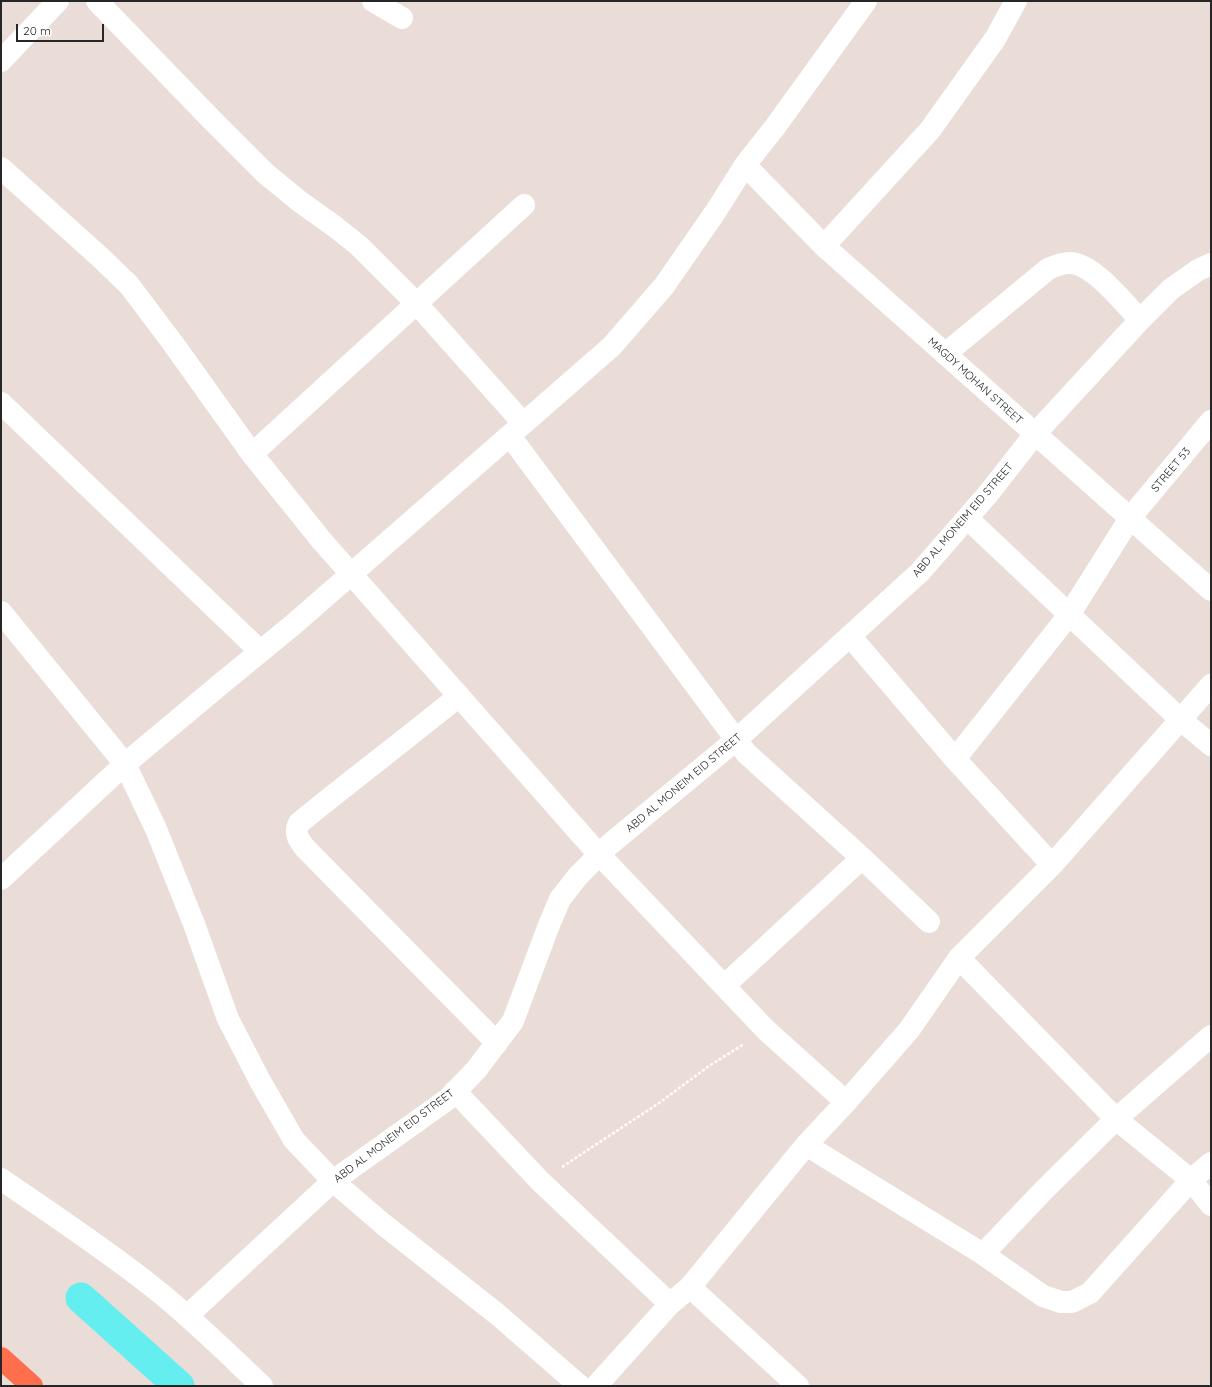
<!DOCTYPE html>
<style>
body{margin:0}
#map{position:relative;width:1212px;height:1387px;overflow:hidden;background:#eaddd7;font-family:Quicksand,sans-serif}
canvas{display:block}
.frame{position:absolute;inset:0;border:2px solid #262626;pointer-events:none}
.scale{position:absolute;left:16px;top:24px;width:88px;height:18px;box-sizing:border-box;border:2px solid #262626;border-top:0;padding-left:5px;font-size:12px;line-height:14px;white-space:nowrap;color:#262626;-webkit-text-stroke:3px #fff;paint-order:stroke}
</style>
<div id="map">
<canvas width="1212" height="1387"></canvas>
<div class="frame"></div>
<div class="scale">20 m</div>
</div>
<script>
const c = document.querySelector('canvas').getContext('2d');
c.lineJoin = 'round';
function trace(path, color, width, dash) {
  c.strokeStyle = color;
  c.lineWidth = width;
  c.lineCap = dash ? 'butt' : 'round';
  c.setLineDash(dash || []);
  c.stroke(path);
}
function write(font, color, halo, rows, align = 'center') {
  c.font = font + ' Quicksand,sans-serif';
  c.lineWidth = 3.5;
  c.setLineDash([]);
  c.textBaseline = 'middle';
  c.strokeStyle = halo;
  c.fillStyle = color;
  for (const [text, x, y, turn = 0] of rows) {
    c.save();
    c.translate(x, y);
    c.rotate((+turn || 0) * Math.PI / 180);
    c.textAlign = isNaN(turn) ? turn : align;
    if (halo) c.strokeText(text, 0, 0);
    c.fillText(text, 0, 0);
    c.restore();
  }
}
trace(new Path2D(`
 M81,1298L179,1386`), '#65eef0', 31);
trace(new Path2D(`
 M562,1167L659,1103L709,1066L744,1044`), '#fff', 2.5, [3, 2]);
trace(new Path2D(`
 M97,1L211,119L265,173L299,201L334,226L358,245L417,304L523,423
 M373,1L402,18
 M1,61L58,1
 M745,165L824,246L1211,590
 M1,168L101,258L129,285L172,342L252,454L322,541L594,849L766,1030L846,1102
 M824,246L930,130L995,39L1016,1
 M945,354L1048,269C1055,266 1061,263 1069,263C1092,262 1125,304 1140,320
 M1,403L260,651
 M510,436L746,753L862,858L929,922
 M252,454L524,205
 M967,518L1181,720L1211,745
 M1,612L125,764L156,829L194,924L228,1019L260,1081L294,1140L333,1181L383,1224L497,1314L580,1386
 M850,636L955,759
 M459,696C406,739 352,780 299,823C294,833 298,839 305,848L497,1043
 M1052,865L955,759L1069,615L1130,518L1211,421
 M1,879L125,764L222,683L294,624L612,346L664,286L716,211L745,165L775,127L866,1
 M959,958L1116,1119L1191,1180L1211,1205
 M724,986L862,858
 M455,1091L540,1181L670,1304
 M806,1145L983,1254L1043,1296L1061,1302H1072L1090,1293L1191,1180L1211,1163
 M1,1179C53,1215 105,1249 154,1288C192,1318 227,1353 262,1386
 M983,1254L1044,1190L1116,1119L1211,1036
 M690,1287L798,1386
 M187,1316L333,1181L448,1099L476,1070L513,1021L549,925L560,899L578,876L609,845L736,740L920,572L988,494L1035,434L1140,320L1171,289L1198,270L1211,264
 M596,1386L670,1304L690,1287L806,1145L846,1102L909,1030L959,958L1052,865L1211,685`), '#fff', 22);
trace(new Path2D(`
 M1,1358L32,1386`), '#ff6e4d', 22);
write('11px', '#262626', '#fff', [
 ["MAGDY MOHAN STREET",975,381,42],
 ["STREET 53",1171,470,-50],
 ["ABD AL MONEIM EID STREET",963,520,-49],
 ["ABD AL MONEIM EID STREET",684,783,-40],
 ["ABD AL MONEIM EID STREET",394,1136,-37]
]);
</script>
